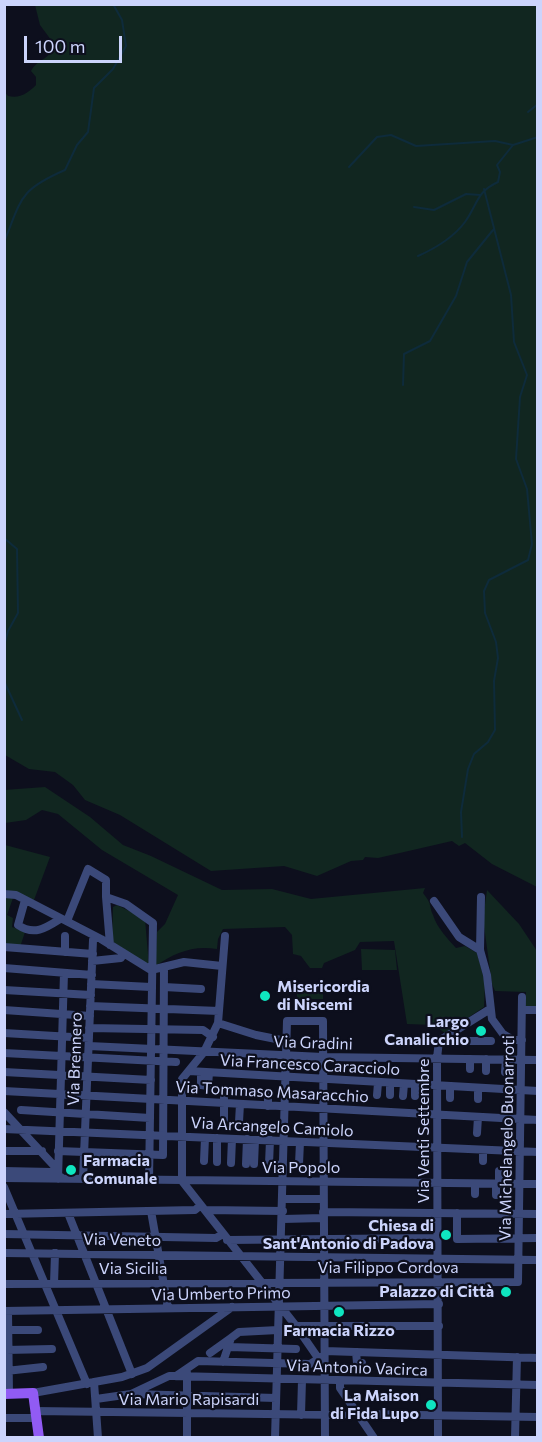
<!DOCTYPE html>
<meta charset="utf-8">
<style>
body{margin:0}
#map{position:relative;width:542px;height:1442px;overflow:hidden;background:#0d0f1d;font-family:Commissioner,sans-serif}
canvas{display:block}
.frame{position:absolute;inset:0;border:6px solid #ccd4fc;pointer-events:none}
.scale{position:absolute;left:24px;top:36px;width:98px;height:27px;box-sizing:border-box;border:3px solid #ccd4fc;border-top:0;padding-left:8px;font-size:18px;line-height:21px;white-space:nowrap;color:#ccd4fc;-webkit-text-stroke:4px #0d0f1d;paint-order:stroke}
</style>
<div id="map">
<canvas width="542" height="1442"></canvas>
<div class="frame"></div>
<div class="scale">100 m</div>
</div>
<script>
const c = document.querySelector('canvas').getContext('2d');
c.lineJoin = 'round';
function paint(path, color) {
  c.fillStyle = color;
  c.fill(path, 'evenodd');
}
function trace(path, color, width, dash) {
  c.strokeStyle = color;
  c.lineWidth = width;
  c.lineCap = dash ? 'butt' : 'round';
  c.setLineDash(dash || []);
  c.stroke(path);
}
function write(font, color, halo, rows, align = 'center') {
  c.font = font + ' Commissioner,sans-serif';
  c.lineWidth = 4.5;
  c.setLineDash([]);
  c.textBaseline = 'middle';
  c.strokeStyle = halo;
  c.fillStyle = color;
  for (const [text, x, y, turn = 0] of rows) {
    c.save();
    c.translate(x, y);
    c.rotate((+turn || 0) * Math.PI / 180);
    c.textAlign = isNaN(turn) ? turn : align;
    if (halo) c.strokeText(text, 0, 0);
    c.fillText(text, 0, 0);
    c.restore();
  }
}
paint(new Path2D(`
 M35,5H537V887L492,864L465,843L459,846L452,841L378,858L365,857L363,860L351,861L317,876L284,866L211,871L120,815L85,800L73,785L55,772L29,769L5,755L4,91L8,96C20,99 28,93 36,85V77L31,71C38,58 51,60 54,44L40,25Z
 M45,787L90,817L123,845L151,856L222,890L272,889L311,899L425,888L423,893C433,906 428,903 433,915C437,928 448,939 456,948L465,946L477,953L485,982L484,1007L445,1033L434,1025L407,1024L394,941L360,942L355,950L324,963L322,968H310L301,956L293,954L292,935L285,927L223,929L218,939L217,949C192,945 175,953 155,966L157,932L165,924L178,895L102,850L58,814L42,810L26,820L5,823L4,790Z
 M5,845L50,857L34,900L5,890Z
 M487,890L519,924L537,951V1007H526V992L495,991L492,984L483,919Z
 M4,896L13,898L7,915L13,918L12,927L25,932L20,947L5,945Z
 M117,905L145,919L149,966L112,941L113,907Z
 M361,949L395,950L397,970H362Z
 M297,985H323V999H297Z`), '#112620');
trace(new Path2D(`
 M528,112L538,104
 M349,167L377,137L391,135L416,146L495,141L513,145
 M414,207L434,210L466,194L480,195
 M4,242C22,198 19,190 65,170L77,145L88,132L94,88L113,69L126,46L122,20L113,4
 M418,256C436,248 453,238 465,222C478,204 476,192 498,182L500,172L497,165L513,145L538,137
 M403,385L404,354L430,341L456,296L467,262L493,230
 M4,538L17,549L18,613L8,631L4,646
 M4,681L22,720
 M462,837L461,812L468,769L474,754L488,742L495,730L494,681L498,658L496,642L485,613L484,591L489,580L528,560L532,544L527,489L516,459L520,397L527,375L514,342L511,295L484,189`), '#0e2b3b', 2);
trace(new Path2D(`
 M4,894L16,895L101,939L151,970
 M106,897L110,945
 M481,897L480,950L487,975L492,1019L503,1034L513,1040H522
 M25,900L18,925C34,936 46,928 60,919
 M434,901L459,937L480,950
 M67,921L88,869L106,880V897L126,904L153,923L149,1181
 M4,947L93,954
 M65,952V936
 M92,961L121,958L123,954
 M4,968L92,975
 M151,970L184,962L222,966
 M91,984L151,987
 M164,987L201,989
 M4,990L91,995
 M90,1006L219,1011
 M4,1010L90,1016
 M522,1010H538
 M218,1023L256,1035L286,1041
 M89,1028L203,1030L213,1037
 M4,1033L89,1038
 M439,1041L490,1009
 M439,1041H491
 M89,1046L323,1057L538,1060
 M4,1053L176,1062
 M470,1059V1069
 M189,1071L538,1091
 M486,1071V1059
 M4,1072L151,1080
 M201,1072V1085L208,1086L209,1073
 M505,1072L506,1059
 M4,1091L538,1120
 M377,1095L378,1083
 M390,1095V1083
 M403,1096L404,1084
 M415,1096V1084
 M450,1098V1086
 M478,1099V1088
 M268,1106V1092
 M21,1110L150,1118
 M4,1112L58,1170
 M224,1120V1096
 M239,1122L240,1104
 M4,1129L538,1152
 M477,1133L478,1117
 M270,1140L269,1164L283,1165
 M4,1151H42
 M58,1151L163,1155L164,967
 M204,1161L205,1138
 M483,1161V1150
 M217,1162V1138
 M231,1163L232,1139
 M246,1164L247,1139
 M254,1164L255,1140
 M299,1164L300,1142
 M4,1171L52,1172L61,1177
 M4,1178L538,1184
 M58,1179L64,973
 M83,1179L93,940
 M182,1181V1079L204,1052L218,1023L225,936
 M182,1181L296,1326L325,1368
 M475,1184V1194
 M496,1184V1195
 M499,1184V1171
 M4,1187L87,1384
 M283,1199H323
 M206,1210L283,1211
 M151,1211L168,1308
 M323,1212L538,1214
 M68,1213L132,1374
 M457,1213V1239L538,1238
 M4,1214L195,1210L201,1205
 M283,1219L323,1218
 M4,1234L216,1238L223,1234
 M227,1240L438,1238
 M4,1253L538,1260
 M4,1284L518,1282L522,997
 M54,1284L55,1253
 M4,1311L439,1304
 M8,1311L9,1394
 M296,1326H439
 M4,1330H38
 M229,1347L296,1349
 M6,1350L52,1349
 M325,1351L538,1358
 M356,1352L357,1363H362
 M210,1353L231,1338
 M223,1362L231,1338L239,1332L278,1330
 M6,1371L43,1367
 M176,1376L198,1361L310,1364L321,1357
 M340,1381V1388L374,1438
 M94,1382L98,1438
 M33,1393L122,1377L147,1368L232,1307
 M131,1394L169,1376H176L538,1385
 M96,1399L131,1394L276,1398
 M35,1411L343,1415
 M358,1414L538,1417
 M301,1415L302,1380
 M4,1418H37
 M187,1438V1373
 M275,1438L287,1021H323L325,1438
 M438,1438L437,1058L439,1041
 M515,1438L517,1357`), '#3b4979', 8);
trace(new Path2D(`
 M4,1394L33,1393L39,1438`), '#915bf4', 10);
for (const [x, y, r, color] of [
 [265,996,6,"#0fe5c0"],
 [481,1031,6,"#0fe5c0"],
 [71,1170,6,"#0fe5c0"],
 [446,1235,6,"#0fe5c0"],
 [506,1292,6,"#0fe5c0"],
 [339,1312,6,"#0fe5c0"],
 [431,1405,6,"#0fe5c0"]
]) {
  const dot = new Path2D();
  dot.arc(x, y, r, 0, 2 * Math.PI);
  c.fillStyle = color;
  c.fill(dot);
  trace(dot, '#0d0f1d', 2);
}
write('bold 16px', '#ccd4fc', '#0d0f1d', [
 ["Misericordia",277,987,"left"],
 ["di Niscemi",277,1005,"left"],
 ["Largo",469,1022],
 ["Canalicchio",469,1040],
 ["Farmacia",83,1161,"left"],
 ["Comunale",83,1179,"left"],
 ["Chiesa di",434,1226],
 ["Sant'Antonio di Padova",434,1244],
 ["Palazzo di Città",494,1292],
 ["Farmacia Rizzo",339,1331,"center"],
 ["La Maison",419,1396],
 ["di Fida Lupo",419,1414]
], 'right');
write('16px', '#ccd4fc', '#0d0f1d', [
 ["Via Gradini",313,1043,2],
 ["Via Brennero",75,1059,-88],
 ["Via Francesco Caracciolo",310,1065,3],
 ["Via Tommaso Masaracchio",272,1092,3],
 ["Via Arcangelo Camiolo",272,1127,3],
 ["Via Venti Settembre",424,1131,-90],
 ["Via Michelangelo Buonarroti",507,1138,-89],
 ["Via Popolo",301,1168],
 ["Via Veneto",122,1240,1],
 ["Via Filippo Cordova",388,1268],
 ["Via Sicilia",133,1269],
 ["Via Umberto Primo",221,1294,-1],
 ["Via Antonio Vacirca",357,1368,2],
 ["Via Mario Rapisardi",189,1400]
]);
</script>
